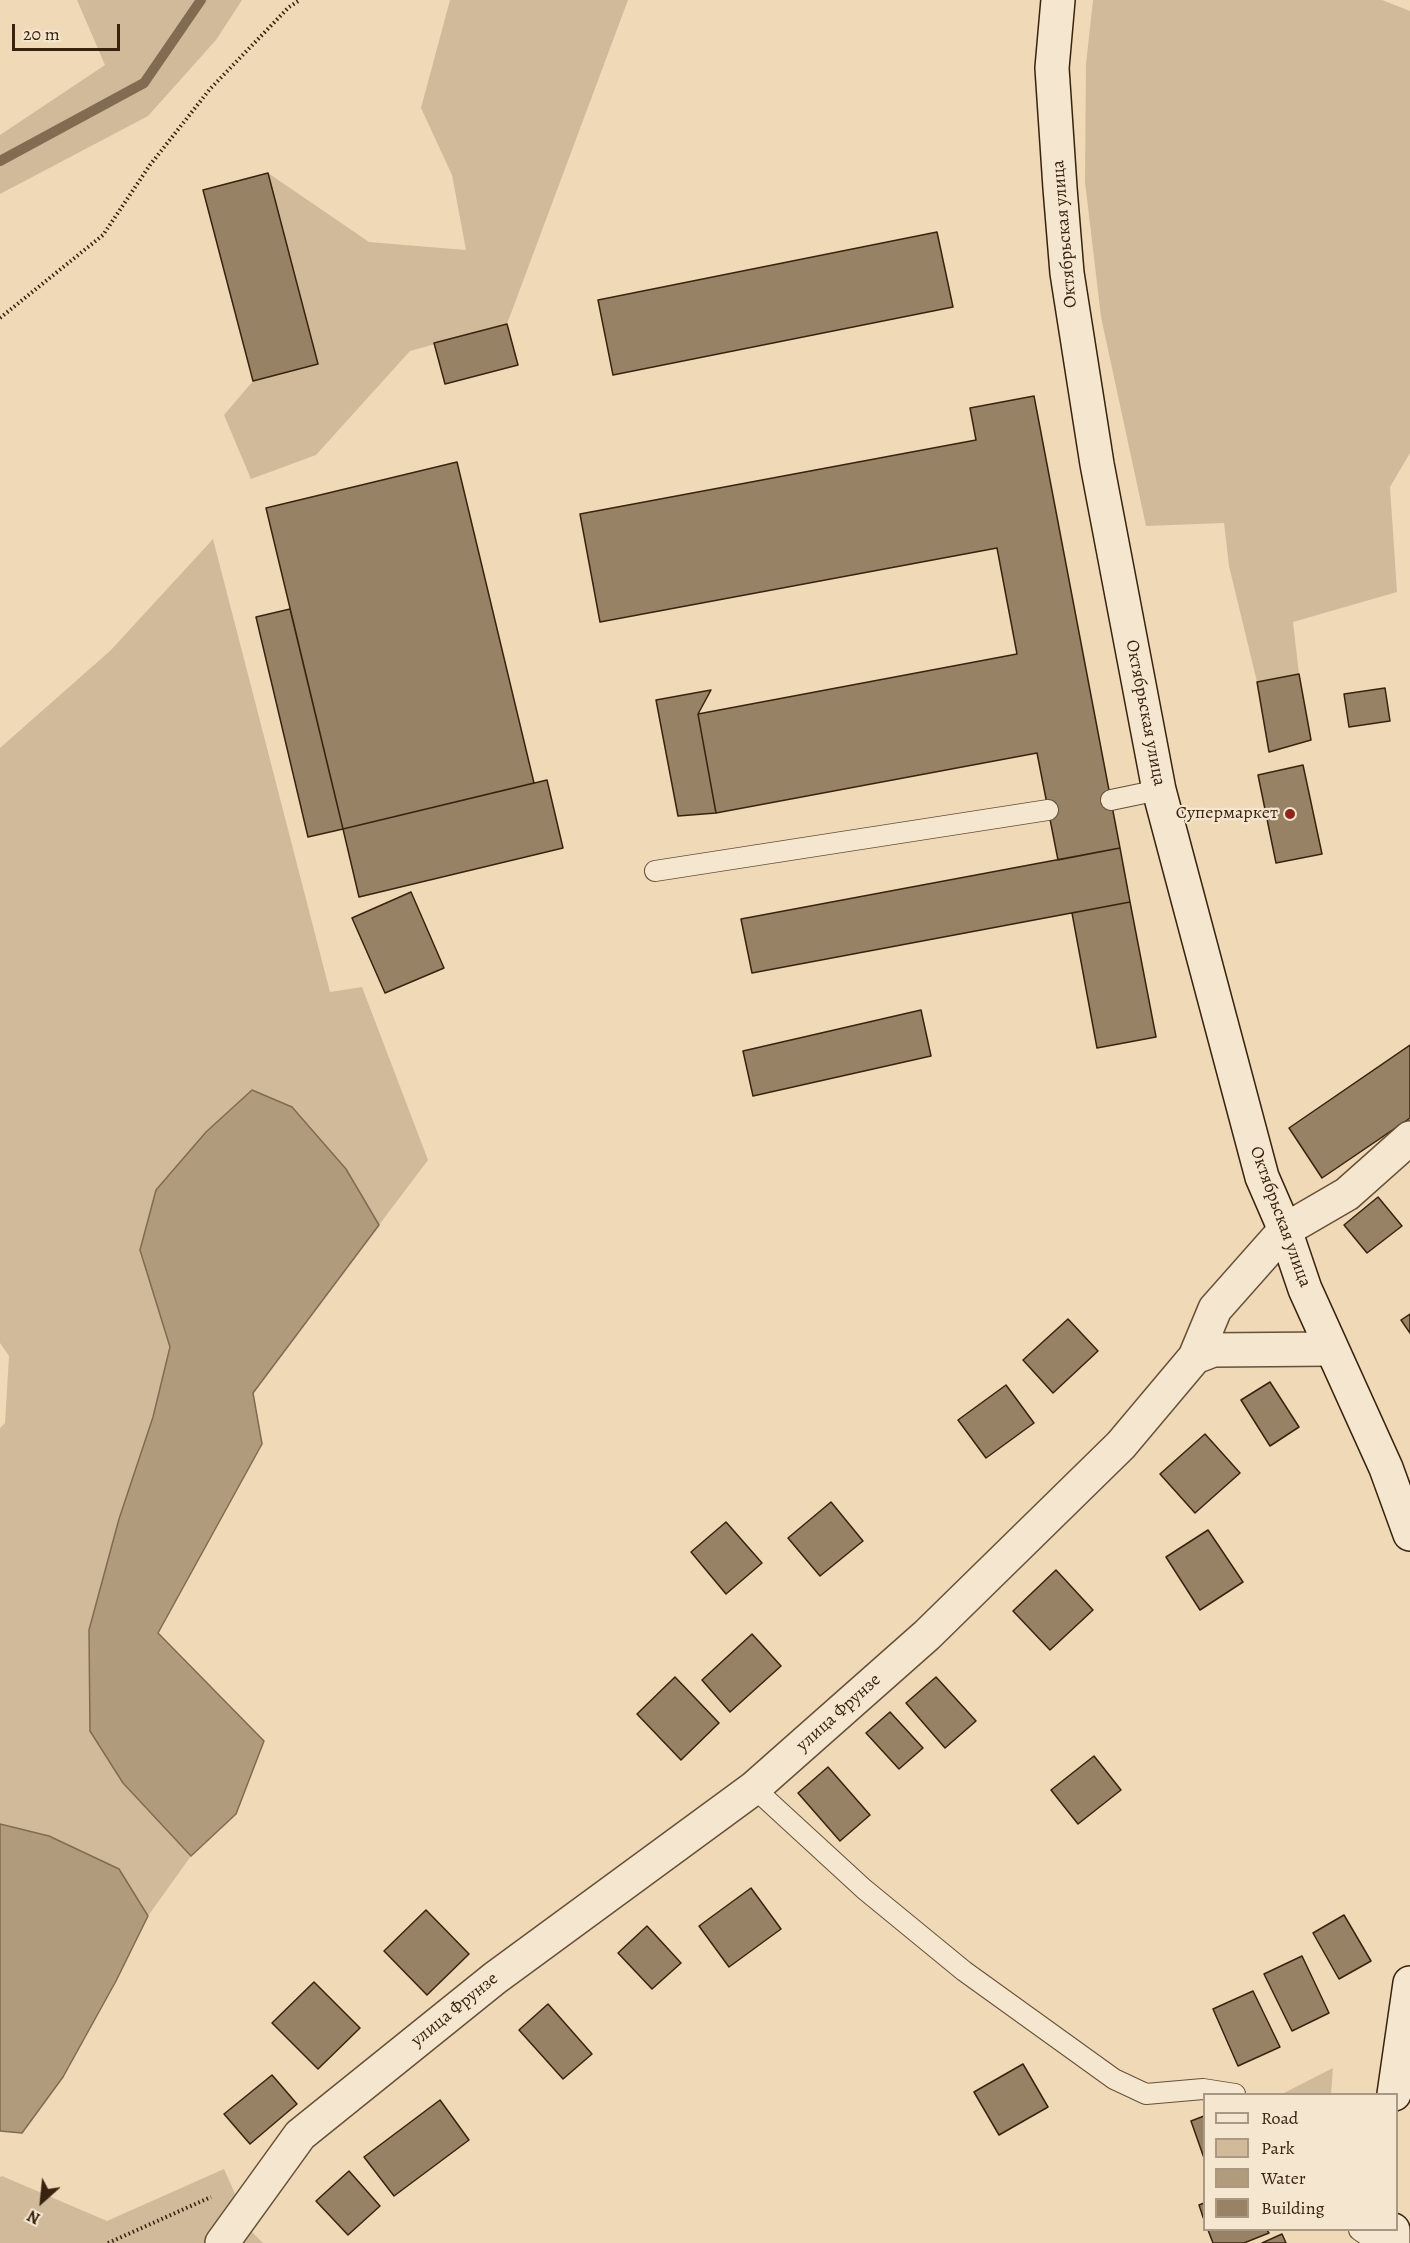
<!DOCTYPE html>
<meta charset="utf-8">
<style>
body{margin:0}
#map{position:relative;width:1410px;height:2243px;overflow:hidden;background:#f0d9b6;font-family:Alegreya,serif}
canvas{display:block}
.legend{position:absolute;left:1203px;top:2093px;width:195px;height:138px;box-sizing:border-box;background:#f5e6d0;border:2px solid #a99883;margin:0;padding:8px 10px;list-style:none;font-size:18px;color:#38230f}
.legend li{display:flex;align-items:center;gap:12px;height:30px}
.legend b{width:30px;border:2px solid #a99883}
.north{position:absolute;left:12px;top:2171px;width:60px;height:60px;-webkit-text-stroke:4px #f5e6d0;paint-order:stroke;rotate:207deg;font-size:16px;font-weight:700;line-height:24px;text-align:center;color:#38230f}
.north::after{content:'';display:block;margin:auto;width:21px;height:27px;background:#38230f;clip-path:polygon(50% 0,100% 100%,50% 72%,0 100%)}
.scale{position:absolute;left:12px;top:24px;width:108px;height:27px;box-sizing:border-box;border:3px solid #38230f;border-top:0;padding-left:8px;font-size:18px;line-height:21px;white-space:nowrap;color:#38230f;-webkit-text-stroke:4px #f5e6d0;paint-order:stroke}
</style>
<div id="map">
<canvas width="1410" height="2243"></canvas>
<ul class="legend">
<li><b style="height:8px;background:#f5e6d0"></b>Road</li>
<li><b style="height:16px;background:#d1ba9a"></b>Park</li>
<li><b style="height:16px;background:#b19b7d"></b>Water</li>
<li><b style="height:16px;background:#988266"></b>Building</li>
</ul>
<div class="north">N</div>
<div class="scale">20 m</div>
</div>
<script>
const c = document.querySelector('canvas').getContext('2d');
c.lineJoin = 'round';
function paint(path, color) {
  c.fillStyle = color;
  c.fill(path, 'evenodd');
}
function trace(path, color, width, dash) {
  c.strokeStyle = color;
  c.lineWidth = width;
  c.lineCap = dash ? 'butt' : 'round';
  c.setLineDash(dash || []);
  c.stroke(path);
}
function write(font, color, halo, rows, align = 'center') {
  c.font = font + ' Alegreya,serif';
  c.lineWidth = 4.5;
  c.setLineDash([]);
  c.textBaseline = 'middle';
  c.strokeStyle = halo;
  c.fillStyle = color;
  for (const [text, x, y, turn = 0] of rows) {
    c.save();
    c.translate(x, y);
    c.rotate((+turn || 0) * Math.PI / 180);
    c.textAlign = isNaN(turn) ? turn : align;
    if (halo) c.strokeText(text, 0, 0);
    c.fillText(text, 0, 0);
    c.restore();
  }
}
paint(new Path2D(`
 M77,0H242L216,40L148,116L0,194V135L105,65Z
 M450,0H628L507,324L410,351L316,455L251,479L224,415L253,381L318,364L268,173L369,242L466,250L452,175L421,108Z
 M1093,0H1382L1410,11V453L1390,487L1397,592L1293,622L1299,674L1257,682L1229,566L1224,523L1146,526L1101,317L1085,182L1086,64Z
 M213,539L330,992L362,987L428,1160L379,1225L346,1169L292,1107L252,1091L140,1250L170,1347L153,1417L119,1519L123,1783L191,1856L148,1916L119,1869L49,1836L0,1824V1428L5,1423L9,1356L0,1343V748L111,650Z
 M1333,2068L1331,2094H1282Z
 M224,2169L252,2232L263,2243H0V2177L2,2176L107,2221Z`), '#d1ba9a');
const water = new Path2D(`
 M252,1090L292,1107L346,1169L379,1225L253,1393L262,1444L158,1633L264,1741L236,1814L191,1856L123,1783L90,1731L89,1630L119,1519L153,1417L170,1347L140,1250L156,1190L206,1132Z
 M0,1824L49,1836L119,1869L148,1916L116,1981L63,2077L22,2133L0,2131Z`);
paint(water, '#b19b7d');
trace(water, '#816b51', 1.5);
trace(new Path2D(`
 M0,161L144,83L201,0`), '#816b51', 10);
const building = new Path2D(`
 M268,173L318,364L253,381L203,190Z
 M937,232L953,307L613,375L598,300Z
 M507,324L518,365L445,384L434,343Z
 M1034,396L1120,848L1058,860L1037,753L716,813L698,714L1017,654L997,548L600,622L580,514L976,440L970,408Z
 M457,462L534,783L343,829L266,508Z
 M290,609L343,829L308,837L256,617Z
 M1299,674L1311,740L1269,752L1257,682Z
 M1385,688L1390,721L1349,727L1344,694Z
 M711,690L698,714L716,813L678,816L656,700Z
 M1303,765L1322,854L1276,863L1258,775Z
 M547,780L563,848L359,897L343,829Z
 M1120,848L1130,902L752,973L741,919Z
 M411,892L444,968L385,993L352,918Z
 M1130,902L1156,1037L1097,1048L1072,913Z
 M921,1010L931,1056L753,1096L743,1051Z
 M1410,1045V1118L1322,1178L1289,1128Z
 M1378,1197L1402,1226L1367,1253L1344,1225Z
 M1410,1314V1333L1401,1320Z
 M1068,1319L1098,1351L1053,1393L1023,1360Z
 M1270,1382L1299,1427L1270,1446L1241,1400Z
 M1006,1385L1034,1423L986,1458L958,1420Z
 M1205,1434L1240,1473L1195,1513L1160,1474Z
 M831,1502L863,1541L820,1576L788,1538Z
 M726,1522L762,1563L726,1594L691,1552Z
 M1208,1530L1243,1582L1200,1610L1166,1557Z
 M1056,1570L1093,1610L1050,1650L1013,1611Z
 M752,1634L781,1666L730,1712L702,1680Z
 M675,1677L719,1723L681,1760L637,1714Z
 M936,1677L976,1721L945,1748L906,1703Z
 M890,1712L923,1748L899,1769L866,1733Z
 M1094,1756L1121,1790L1078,1824L1051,1790Z
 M828,1767L870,1815L840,1841L798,1793Z
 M751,1888L781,1929L729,1967L699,1926Z
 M426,1910L469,1954L427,1995L384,1951Z
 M1344,1915L1371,1961L1339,1979L1313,1933Z
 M647,1926L681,1963L652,1989L618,1953Z
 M1302,1956L1329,2013L1292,2031L1264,1974Z
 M314,1982L360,2028L318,2069L272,2023Z
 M1253,1991L1280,2047L1238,2066L1213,2009Z
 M548,2004L592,2054L563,2079L519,2030Z
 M1023,2064L1048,2107L999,2135L974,2092Z
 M272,2075L297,2104L250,2144L224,2114Z
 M440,2100L469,2140L394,2196L364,2157Z
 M1204,2116V2158L1191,2121Z
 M349,2171L380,2206L348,2235L316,2201Z
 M1204,2203V2220L1199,2205Z
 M1208,2230H1267L1269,2233L1244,2243H1213Z
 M1282,2234L1286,2243H1262Z`);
paint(building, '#988266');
trace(building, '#38230f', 1.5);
const service = new Path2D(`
 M1111,800L1159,790
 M655,871L1048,810
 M754,1788L864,1889L964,1971L1114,2079L1146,2094L1203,2089L1235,2094
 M1359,2230L1378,2243`);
const minor = new Path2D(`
 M1195,1357L1213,1350L1331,1349
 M222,2243L300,2135L495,1978L754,1788L927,1635L1121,1445L1195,1357L1215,1309L1285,1230L1347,1194L1410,1138`);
const secondary = new Path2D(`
 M1058,0L1052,68L1060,188L1067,273L1097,464L1159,790L1262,1177L1285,1230L1305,1289L1386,1468L1410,1534
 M1394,2094L1410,1983
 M1393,2230V2243`);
trace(service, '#665039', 22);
trace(minor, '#665039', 36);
trace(secondary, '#38230f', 36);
trace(new Path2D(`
 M0,318L103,235L150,165L210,89L289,7L300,0
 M108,2243L211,2197`), '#38230f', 4, [1.5, 3]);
trace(service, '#f5e6d0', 20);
trace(minor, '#f5e6d0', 33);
trace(secondary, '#f5e6d0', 33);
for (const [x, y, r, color] of [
 [1290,814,6,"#8f2418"]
]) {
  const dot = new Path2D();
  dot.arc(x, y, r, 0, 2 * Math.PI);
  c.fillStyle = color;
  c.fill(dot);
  trace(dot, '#f5e6d0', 2);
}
write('18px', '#38230f', '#f5e6d0', [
 ["Октябрьская улица",1065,234,-95],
 ["Октябрьская улица",1145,713,79],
 ["Октябрьская улица",1280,1217,70],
 ["улица Фрунзе",839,1713,-42],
 ["улица Фрунзе",455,2010,-39]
]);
write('18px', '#38230f', '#f5e6d0', [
 ["Супермаркет",1278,814]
], 'right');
</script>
